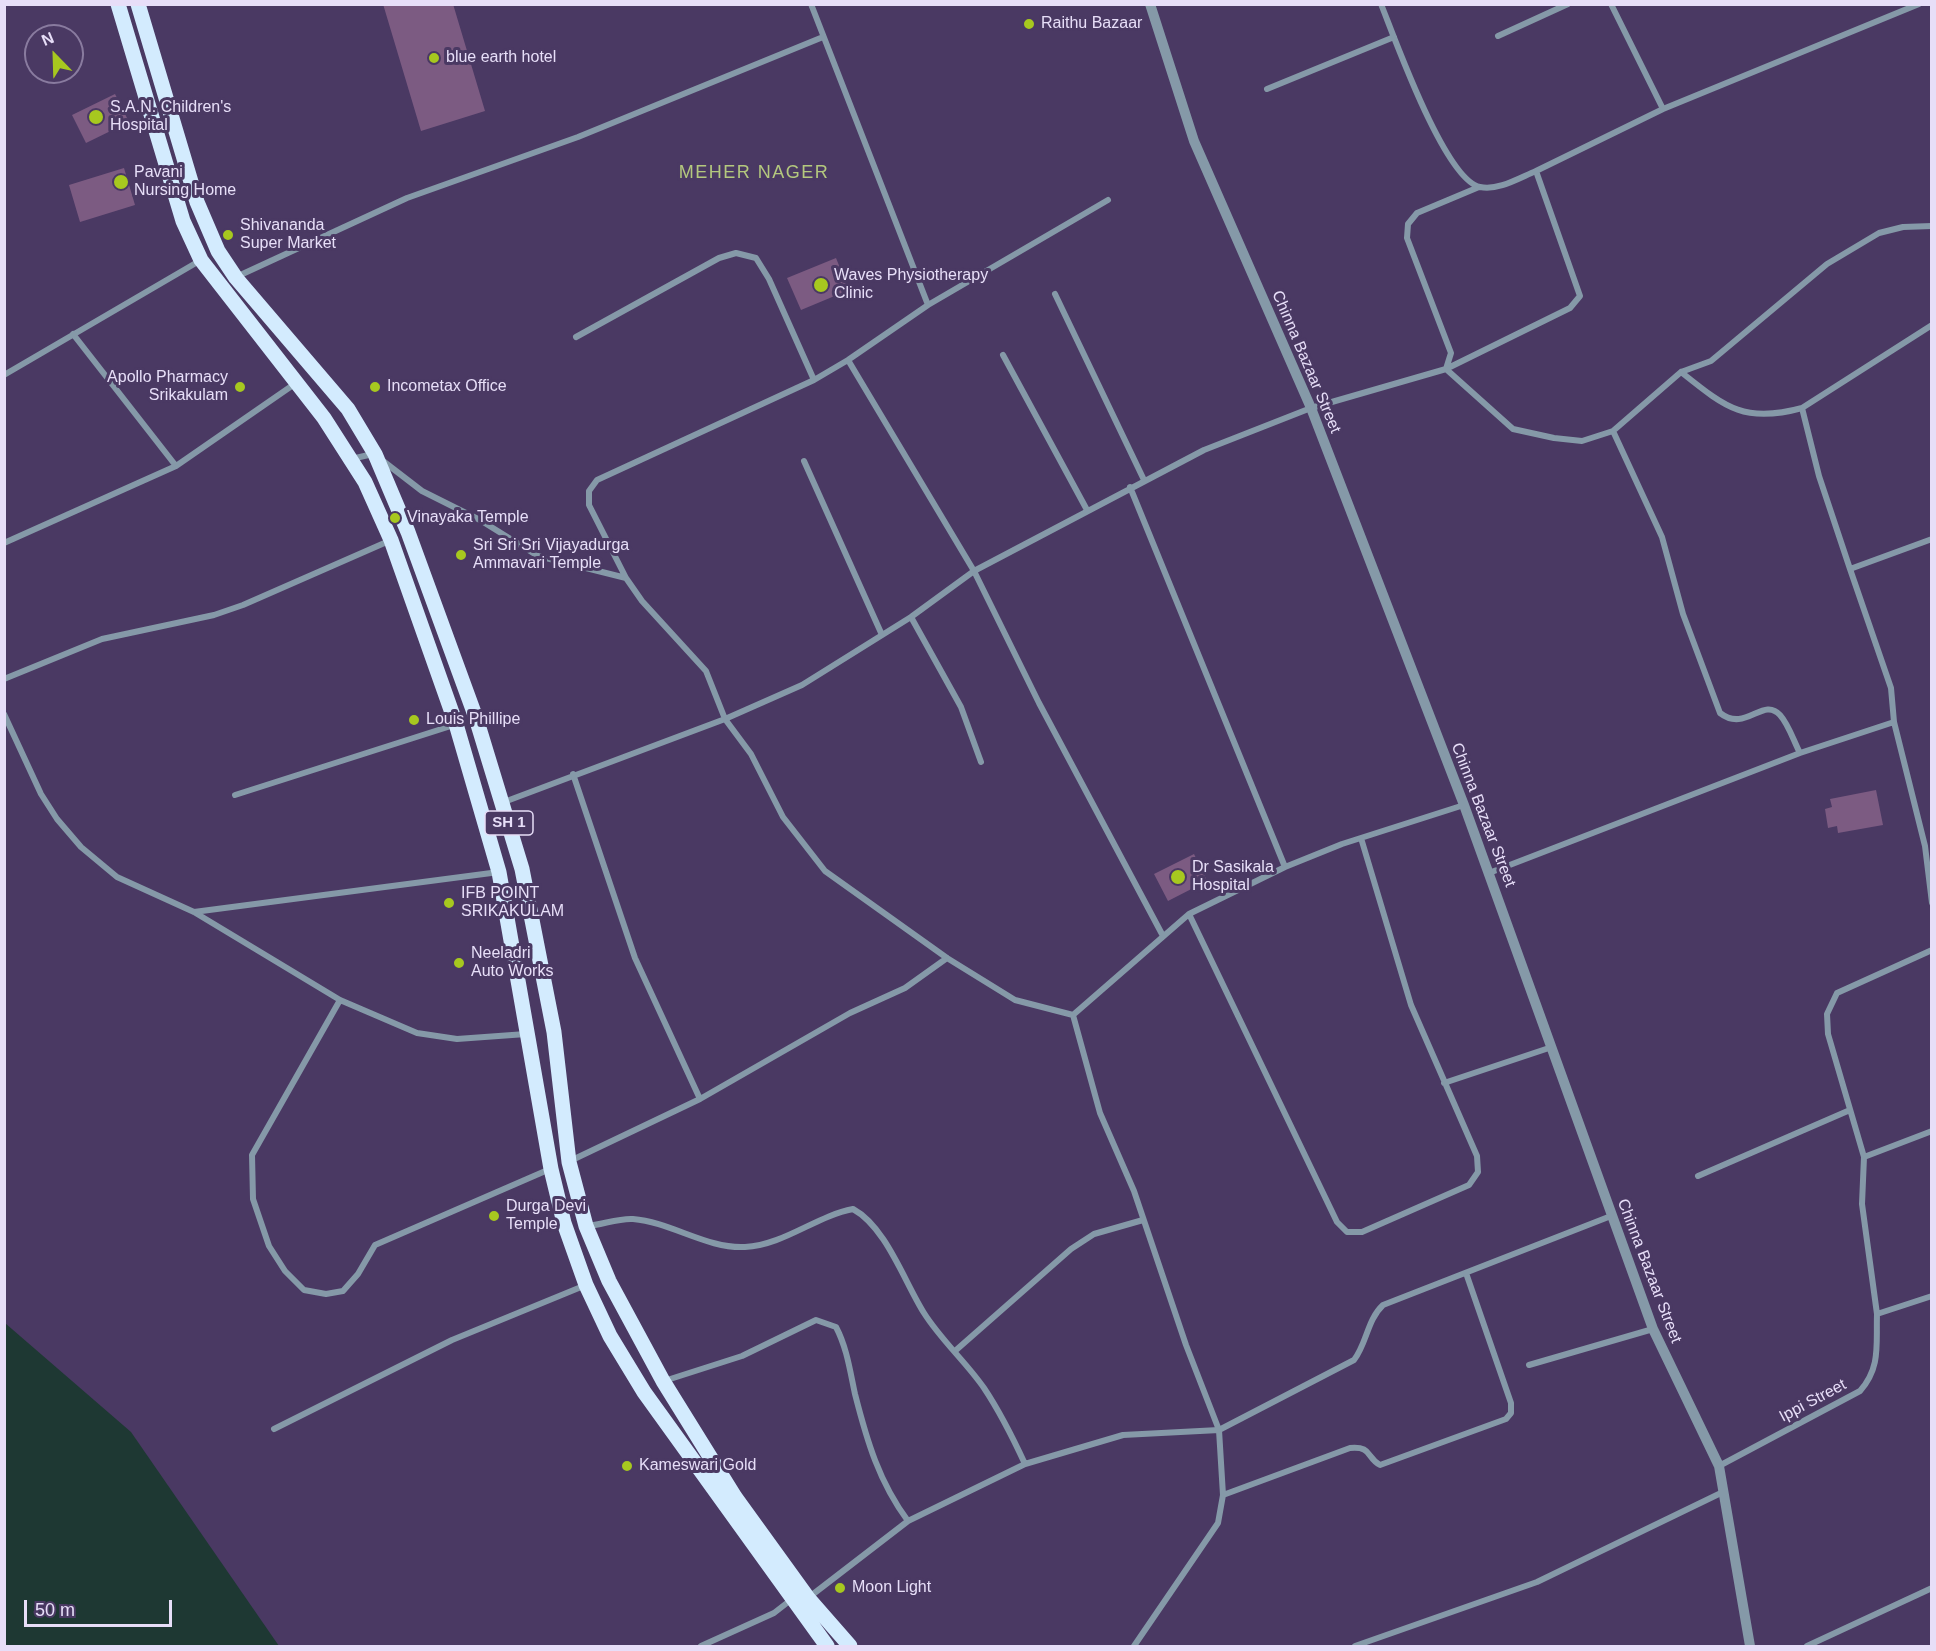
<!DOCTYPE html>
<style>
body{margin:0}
#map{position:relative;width:1936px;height:1651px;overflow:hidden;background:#4a3963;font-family:Arial,sans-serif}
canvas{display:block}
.frame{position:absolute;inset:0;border:6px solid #e7def8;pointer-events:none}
.north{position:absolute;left:24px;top:24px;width:60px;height:60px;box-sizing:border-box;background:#4a3963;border:2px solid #897b9f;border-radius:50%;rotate:337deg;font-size:16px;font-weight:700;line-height:24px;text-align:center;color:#e7def8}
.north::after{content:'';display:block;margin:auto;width:21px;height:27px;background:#a7c81f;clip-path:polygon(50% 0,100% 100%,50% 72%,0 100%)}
.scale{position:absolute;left:24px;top:1600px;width:148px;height:27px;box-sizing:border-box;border:3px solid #e7def8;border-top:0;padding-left:8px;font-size:18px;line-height:21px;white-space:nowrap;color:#e7def8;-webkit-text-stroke:4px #4a3963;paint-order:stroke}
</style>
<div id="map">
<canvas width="1936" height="1651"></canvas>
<div class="frame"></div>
<div class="north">N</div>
<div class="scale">50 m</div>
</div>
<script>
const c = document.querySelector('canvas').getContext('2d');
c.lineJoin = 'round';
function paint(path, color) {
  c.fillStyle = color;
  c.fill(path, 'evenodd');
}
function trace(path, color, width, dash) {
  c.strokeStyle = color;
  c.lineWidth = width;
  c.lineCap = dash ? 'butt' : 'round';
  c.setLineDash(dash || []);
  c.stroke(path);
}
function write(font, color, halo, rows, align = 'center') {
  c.font = font + ' Arial,sans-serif';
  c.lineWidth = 6;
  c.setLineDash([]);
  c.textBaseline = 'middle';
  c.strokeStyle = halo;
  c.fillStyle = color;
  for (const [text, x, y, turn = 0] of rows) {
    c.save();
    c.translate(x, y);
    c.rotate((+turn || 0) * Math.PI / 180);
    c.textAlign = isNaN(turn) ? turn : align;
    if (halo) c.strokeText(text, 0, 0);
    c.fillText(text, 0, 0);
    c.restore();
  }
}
paint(new Path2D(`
 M5,1323L131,1432L279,1646H5Z`), '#1e3833');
paint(new Path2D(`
 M383,4H453L485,111L421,131Z
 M115,94L129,122L86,143L72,115Z
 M124,168L135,205L80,222L69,185Z
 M836,258L849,290L801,310L787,278Z
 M1876,790L1883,825L1838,833L1837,826L1828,828L1825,809L1832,807L1830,799Z
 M1194,854L1207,881L1168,901L1154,874Z`), '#7c5b82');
trace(new Path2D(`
 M1381,4C1395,39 1445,180 1480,187C1498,191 1519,178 1536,171
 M1611,4L1663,109L1919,4
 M1498,36L1568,4
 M1267,89L1394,37
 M236,277L407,198L578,137L823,37
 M1055,294L1144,480
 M928,305L1108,200
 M73,334L176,466
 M576,337L719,258L736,253L756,258L769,279L814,380
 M1003,355L1087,510
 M848,360L974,571L1039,703L1163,936
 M1446,369L1570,308L1580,296L1536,171L1663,109
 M1446,369L1451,353L1407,238L1408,224L1417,213L1479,187
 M1681,372C1725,407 1744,424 1802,408L1932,325
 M4,375L201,260
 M1802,408L1819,476L1850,569L1932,539
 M1613,431L1662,537L1683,614L1720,713C1746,733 1763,696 1780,715C1789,725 1794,742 1800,753L1894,722
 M351,459L373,454
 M383,461L422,491L480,520L538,556L626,578L589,505V491L597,480L814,380L848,360L928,305L811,4
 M804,461L882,635
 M1130,487L1285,867
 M4,543L176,466L296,383
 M1850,569L1891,688L1894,722L1925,846L1932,903
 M626,578L642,601L706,671L725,719L751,754L783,817L825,871L947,958L1015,1000L1073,1015L1189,914L1285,867L1342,844L1464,805
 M911,617L961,707L981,762
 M4,679L102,639L214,615L243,605L389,541
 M4,714L41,794L57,819L81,847L117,877L194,912L340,1000L417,1033L457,1039L526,1034
 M573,774L635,958L700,1099
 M235,795L454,725
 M504,802L725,719L802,685L911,617L974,571L1204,450L1311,408L1446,369L1513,429L1554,438L1582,441L1613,431L1681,372L1711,361L1827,264L1879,233L1903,227L1932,226
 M1489,873L1800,753
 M194,912L499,872
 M1189,914L1337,1222L1347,1232H1362L1469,1185L1478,1172L1477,1156L1411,1005L1361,838
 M340,1000L252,1155L253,1199L269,1246L285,1271L304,1290L326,1294L343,1291L358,1274L375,1245L550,1169
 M1073,1015L1100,1113L1134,1191L1186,1345L1219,1430L1223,1495L1218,1523L1134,1646
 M1444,1083L1549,1048
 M1864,1157L1828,1034L1827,1014L1837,993L1932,950
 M570,1161L700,1099L850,1013L905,988L947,958
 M1698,1176L1850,1110
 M587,1226C602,1225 618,1218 633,1219C671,1222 707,1249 745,1247C784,1245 816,1216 853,1209C886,1227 904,1281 924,1313C941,1340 966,1362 984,1388C1000,1412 1013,1438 1025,1464L908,1521L808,1598
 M1877,1314L1862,1204L1864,1157L1932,1131
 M955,1351L1071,1249L1094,1234L1143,1220
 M1529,1365L1653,1329
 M664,1381L742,1356L816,1320L836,1327C847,1348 850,1371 855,1394C867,1441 879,1482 908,1521
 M274,1429L452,1340L586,1285
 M1025,1464L1123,1435L1219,1430L1354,1360C1367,1343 1367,1320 1383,1305L1611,1216
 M1719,1466L1860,1391C1881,1367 1876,1345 1877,1314L1932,1296
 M1223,1495L1350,1448C1372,1446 1366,1457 1380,1465L1506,1419L1511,1413V1403L1466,1273
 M701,1646L774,1613L792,1599
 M1355,1646L1537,1582L1723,1492
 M1807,1646L1932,1588`), '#8599a8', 6);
trace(new Path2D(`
 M1150,4L1194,141L1311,408L1464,805L1653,1329L1719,1466L1750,1646`), '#8599a8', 10);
trace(new Path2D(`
 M118,4L183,221L201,260L324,418L365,482L391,540L456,724L499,872L551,1169L564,1223L586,1285L610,1336L644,1392L827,1646
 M138,4L197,202L218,251L236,278L348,409L375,454L408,532L476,718L522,869L554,1032L569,1162L586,1226L609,1281L663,1381L735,1497L808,1598L850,1646`), '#d3ebfe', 15);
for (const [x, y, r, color] of [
 [1029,24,6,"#a7c81f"],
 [434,58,6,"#a7c81f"],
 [96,117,8,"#a7c81f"],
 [121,182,8,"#a7c81f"],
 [228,235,6,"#a7c81f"],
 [821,285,8,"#a7c81f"],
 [240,387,6,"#a7c81f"],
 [375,387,6,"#a7c81f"],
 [395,518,6,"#a7c81f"],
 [461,555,6,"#a7c81f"],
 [414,720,6,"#a7c81f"],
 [1178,877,8,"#a7c81f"],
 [449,903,6,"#a7c81f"],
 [459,963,6,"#a7c81f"],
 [494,1216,6,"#a7c81f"],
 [627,1466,6,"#a7c81f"],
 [840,1588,6,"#a7c81f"]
]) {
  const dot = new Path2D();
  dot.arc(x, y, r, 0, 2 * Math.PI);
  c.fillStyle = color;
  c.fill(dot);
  trace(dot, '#4a3963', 2);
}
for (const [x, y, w] of [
 [509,823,48]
]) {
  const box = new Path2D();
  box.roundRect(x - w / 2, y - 12, w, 24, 4.5);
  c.fillStyle = '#4a3963';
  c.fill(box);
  trace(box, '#e7def8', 1.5);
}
write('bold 15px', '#e7def8', null, [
 ["SH 1",509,823]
]);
write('16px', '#e7def8', '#4a3963', [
 ["Raithu Bazaar",1041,24],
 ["blue earth hotel",446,58],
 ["S.A.N. Children's",110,108],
 ["Hospital",110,126],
 ["Pavani",134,173],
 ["Nursing Home",134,191],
 ["Shivananda",240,226],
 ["Super Market",240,244],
 ["Waves Physiotherapy",834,276],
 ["Clinic",834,294],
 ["Apollo Pharmacy",228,378,"right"],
 ["Srikakulam",228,396,"right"],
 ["Incometax Office",387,387],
 ["Vinayaka Temple",407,518],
 ["Sri Sri Sri Vijayadurga",473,546],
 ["Ammavari Temple",473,564],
 ["Louis Phillipe",426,720],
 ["Dr Sasikala",1192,868],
 ["Hospital",1192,886],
 ["IFB POINT",461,894],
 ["SRIKAKULAM",461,912],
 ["Neeladri",471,954],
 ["Auto Works",471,972],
 ["Durga Devi",506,1207],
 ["Temple",506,1225],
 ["Kameswari Gold",639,1466],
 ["Moon Light",852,1588]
], 'left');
write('16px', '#e7def8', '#4a3963', [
 ["Chinna Bazaar Street",1306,362,67],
 ["Chinna Bazaar Street",1483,815,69],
 ["Chinna Bazaar Street",1649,1271,69],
 ["Ippi Street",1813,1401,-28]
]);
c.letterSpacing = '1.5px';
write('18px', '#b4c87e', '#4a3963', [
 ["MEHER NAGER",754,173]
]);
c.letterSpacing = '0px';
</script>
